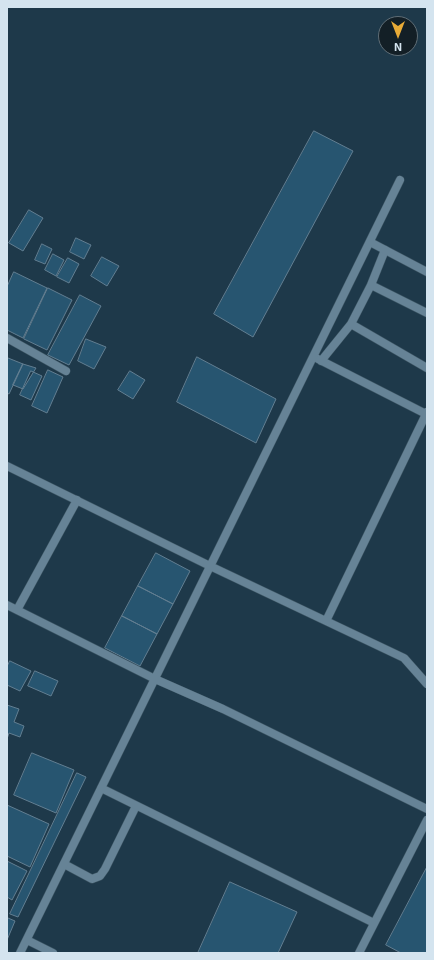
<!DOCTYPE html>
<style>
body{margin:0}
#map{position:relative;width:434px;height:960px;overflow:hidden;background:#1e394a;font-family:"Exo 2",sans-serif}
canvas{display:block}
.frame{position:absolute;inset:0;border:8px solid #d4e4ef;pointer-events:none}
.north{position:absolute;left:378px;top:16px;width:40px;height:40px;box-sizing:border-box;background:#131f26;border:1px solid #606e76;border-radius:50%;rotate:180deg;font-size:11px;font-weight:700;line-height:16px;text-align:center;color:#d4e4ef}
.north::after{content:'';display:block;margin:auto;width:14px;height:18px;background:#e8ab37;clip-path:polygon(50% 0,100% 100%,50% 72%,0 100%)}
</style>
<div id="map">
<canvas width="434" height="960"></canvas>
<div class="frame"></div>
<div class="north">N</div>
</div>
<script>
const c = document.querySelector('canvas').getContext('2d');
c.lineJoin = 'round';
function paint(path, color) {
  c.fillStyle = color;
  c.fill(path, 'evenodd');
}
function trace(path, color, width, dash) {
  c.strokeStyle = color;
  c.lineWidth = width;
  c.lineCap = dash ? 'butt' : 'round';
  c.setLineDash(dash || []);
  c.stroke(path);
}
const building = new Path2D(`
 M314,131L353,151L253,337L214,314Z
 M29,210L43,218L23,251L9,243Z
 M76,238L91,245L84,259L70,252Z
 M42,244L52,249L45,264L35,260Z
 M53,254L64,260L56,276L45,270Z
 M102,257L119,266L107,286L91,276Z
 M68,258L79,264L69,283L57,277Z
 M14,272L47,288L23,338L7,330V287Z
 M48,288L72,300L47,350L24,339Z
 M80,295L101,306L69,365L48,355Z
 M86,339L106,347L94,369L78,361Z
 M197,357L276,399L256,443L177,402Z
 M8,358L23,364L9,394L7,393V360Z
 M23,364L36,368L23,389L13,385Z
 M48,370L63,377L47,413L32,406Z
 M31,371L42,376L31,400L20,395Z
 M130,371L145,380L133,399L118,390Z
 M156,553L190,571L173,604L138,586Z
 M138,586L173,604L157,634L122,616Z
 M122,616L157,634L140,666L105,648Z
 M10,661L31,671L20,691L7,685V667Z
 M35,671L58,681L51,696L28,686Z
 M7,705L19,709L14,722L24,726L20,737L9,733L7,739Z
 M32,753L74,770L56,813L14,795Z
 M77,773L86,777L18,917L10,914Z
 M7,805L49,824L30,867L7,856Z
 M7,861L27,871L12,900L7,897Z
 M427,867V953H401L386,945Z
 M230,882L297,912L278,953H198Z
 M8,918L15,921L7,940V921Z`);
paint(building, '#275570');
trace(building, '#627e91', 1);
const lane = new Path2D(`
 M371,285L385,250
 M351,324L427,368
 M318,359L426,414
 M321,361L351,324L371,285L427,313
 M64,864L92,879L100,876L105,869L136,806`);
const street = new Path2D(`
 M370,242L427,272
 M7,338L66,371
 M7,466L210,566L404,658L427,684
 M7,605L155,679L223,709L427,809
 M17,610L77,500
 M326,621L427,412
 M101,788L374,923
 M27,940L53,953
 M20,953L400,180
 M359,953L427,820`);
trace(lane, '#3f5765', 9);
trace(street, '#3f5765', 9);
trace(lane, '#668396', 8);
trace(street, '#668396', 8);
</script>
